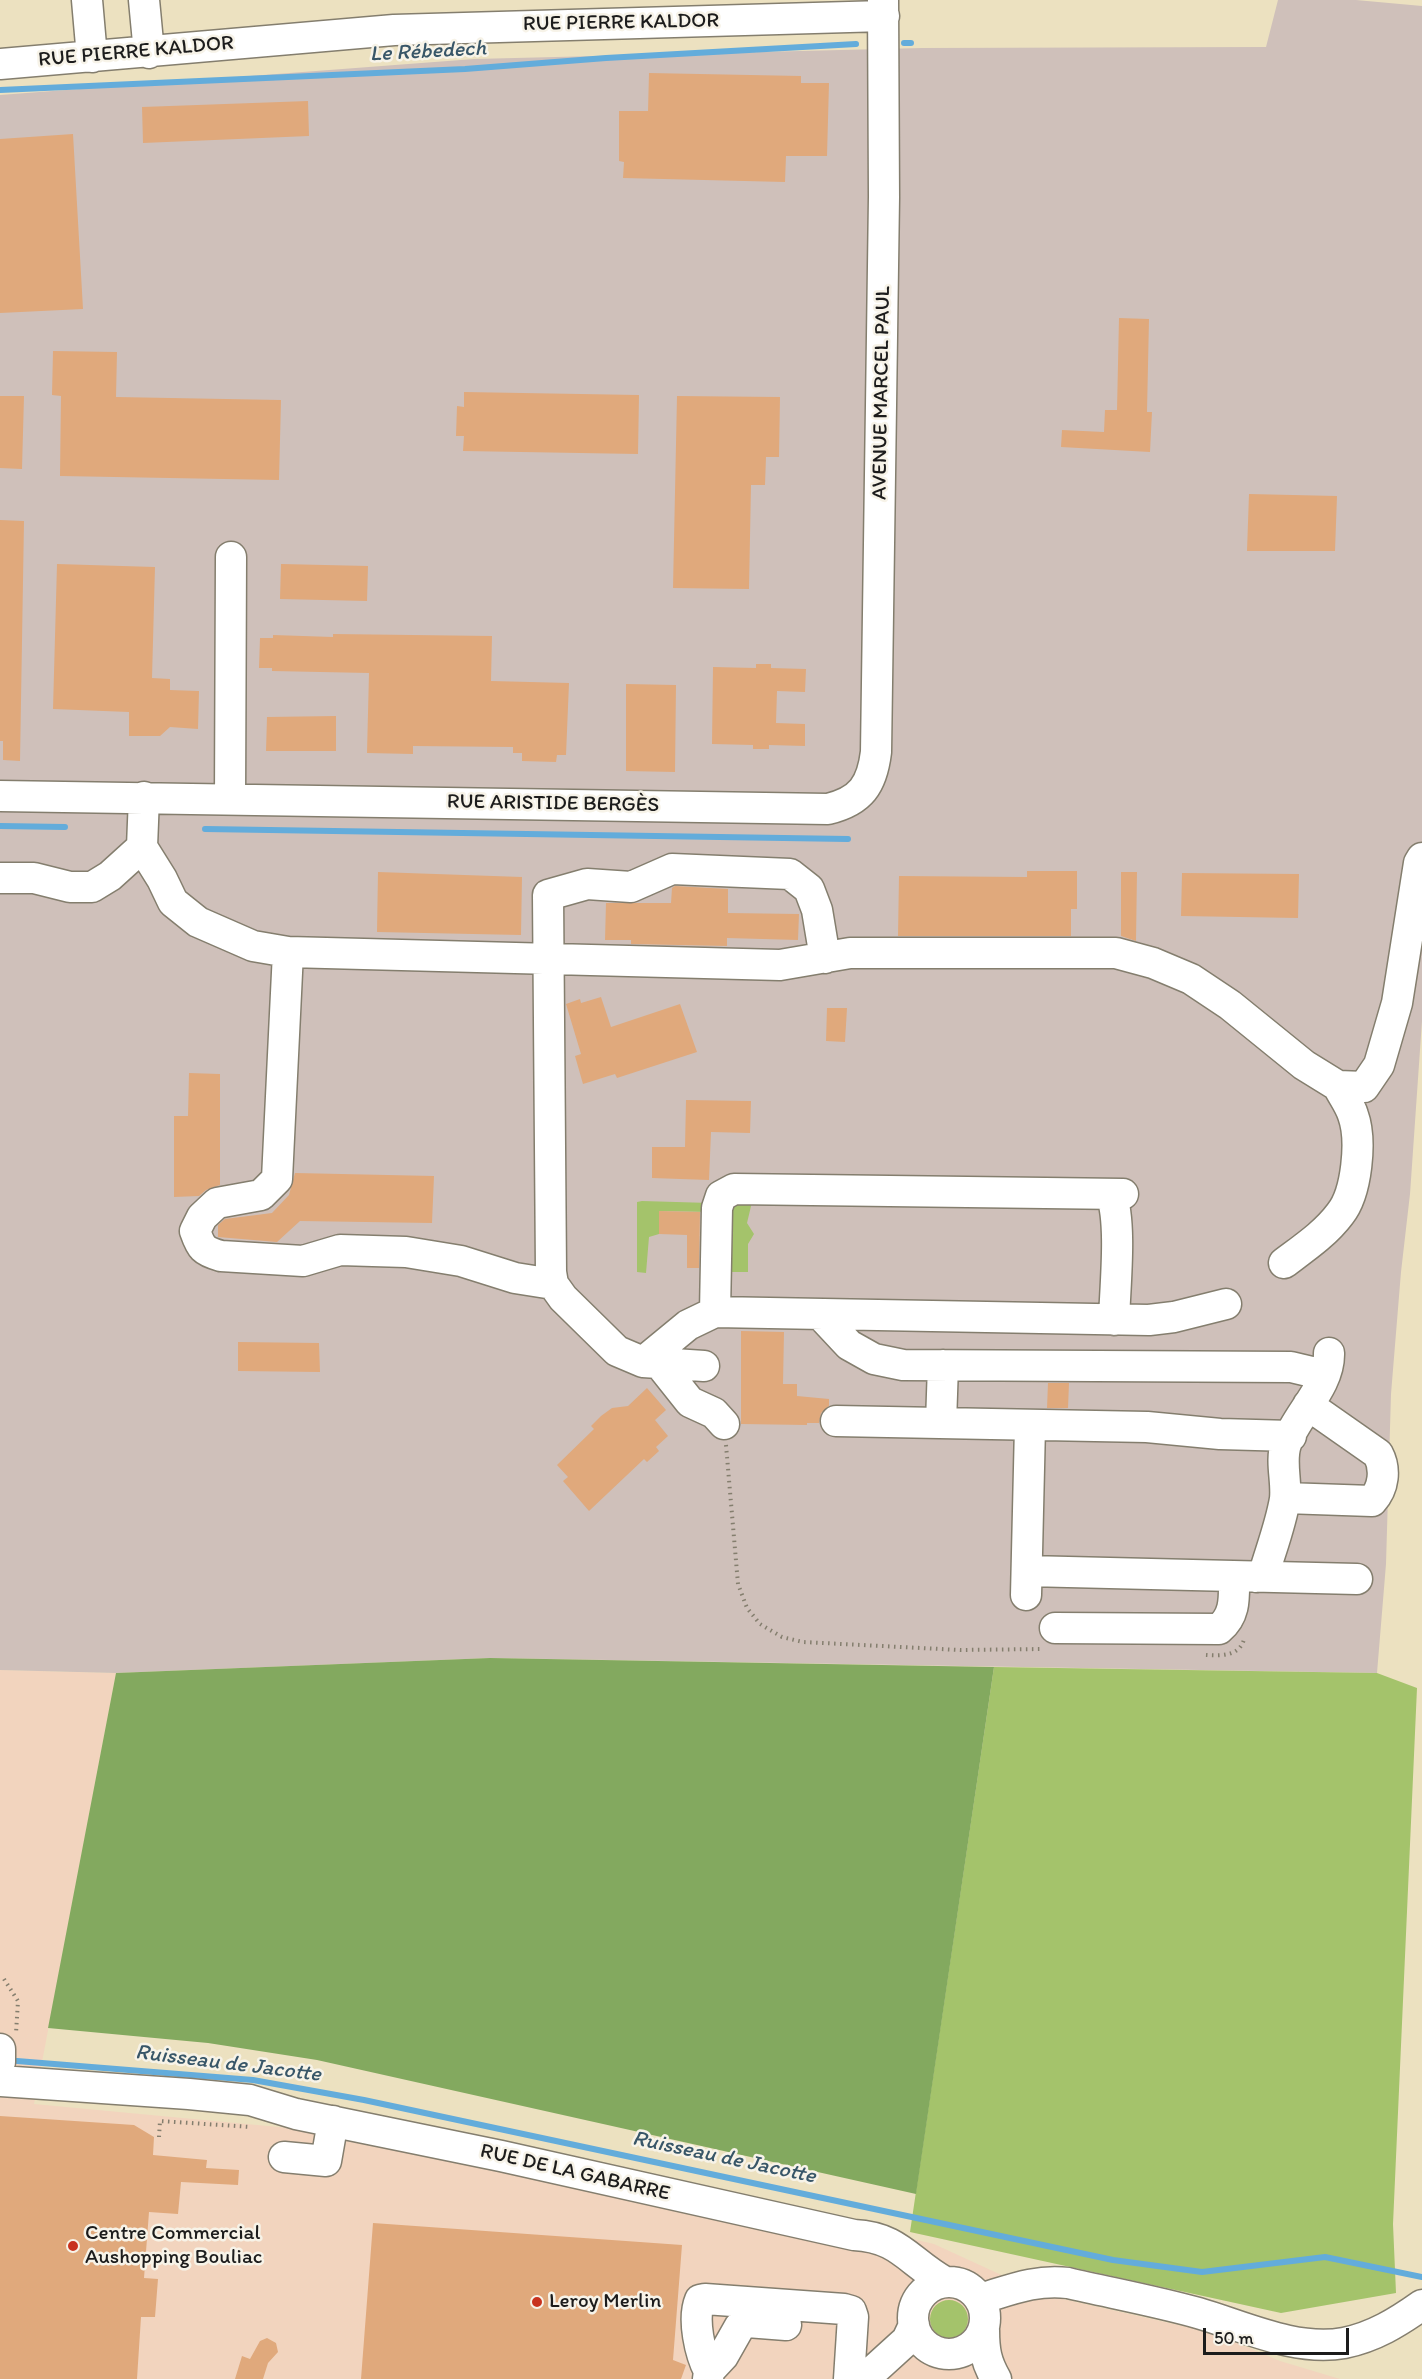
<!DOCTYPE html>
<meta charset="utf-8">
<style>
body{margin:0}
#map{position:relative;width:1422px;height:2379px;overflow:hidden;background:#ece1c0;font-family:Itim,sans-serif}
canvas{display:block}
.scale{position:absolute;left:1203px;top:2328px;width:146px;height:27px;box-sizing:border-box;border:3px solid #1c1c1c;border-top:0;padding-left:8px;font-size:18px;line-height:21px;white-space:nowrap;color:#1c1c1c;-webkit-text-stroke:4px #f7f3e8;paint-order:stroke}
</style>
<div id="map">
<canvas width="1422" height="2379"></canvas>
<div class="scale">50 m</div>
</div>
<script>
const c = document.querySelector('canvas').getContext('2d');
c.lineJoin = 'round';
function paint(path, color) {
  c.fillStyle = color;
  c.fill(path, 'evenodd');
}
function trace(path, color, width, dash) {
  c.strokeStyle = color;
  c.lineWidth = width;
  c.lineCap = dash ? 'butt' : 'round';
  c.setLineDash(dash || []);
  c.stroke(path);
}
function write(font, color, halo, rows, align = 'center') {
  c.font = font + ' Itim,sans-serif';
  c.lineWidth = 5;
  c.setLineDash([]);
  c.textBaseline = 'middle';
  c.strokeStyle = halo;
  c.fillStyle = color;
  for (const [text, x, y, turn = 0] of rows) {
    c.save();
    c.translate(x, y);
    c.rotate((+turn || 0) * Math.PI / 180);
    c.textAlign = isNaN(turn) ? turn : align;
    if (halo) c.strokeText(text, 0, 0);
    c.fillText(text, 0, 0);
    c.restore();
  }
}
paint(new Path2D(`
 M0,1670L116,1673L34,2104L342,2133L627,2173L934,2244L1045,2295L1214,2333L1280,2361L1340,2379H0Z`), '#f2d4be');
paint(new Path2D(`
 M1278,0H1356L1422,6V1021L1410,1194L1401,1272L1391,1394L1386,1564L1377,1673L490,1658L116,1673L0,1670V95L474,59L922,48L1266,47Z`), '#cfc0ba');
paint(new Path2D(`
 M642,1201L710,1203L712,1212L659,1211V1234L649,1237L646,1273L637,1272V1202Z
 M752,1202L747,1223L754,1234L748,1244V1272H722L723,1206Z
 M994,1667L1377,1673L1417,1688L1393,2224L1396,2293L1281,2313L910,2232Z
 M930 2319a19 19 0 1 1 38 0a19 19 0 1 1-38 0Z`), '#a4c36b');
paint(new Path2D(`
 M490,1658L994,1667L916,2194L317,2060L208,2043L48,2028L116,1673Z`), '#83a95f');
trace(new Path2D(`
 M904,43H911
 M0,90L465,69L606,58L856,44
 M0,826L65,827
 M205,829L848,839
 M17,2061L253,2080L364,2100L1113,2260L1202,2272L1325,2257L1422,2277`), '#63acdb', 6);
paint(new Path2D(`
 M649,73L801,76V83H829L827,156H786L785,182L623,178L624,162L619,161V111H648Z
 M308,101L309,136L143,143L142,107Z
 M73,134L83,309L0,313V139Z
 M1119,318L1149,319L1147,412H1152L1150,452L1061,447L1062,430L1104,432L1105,410H1117Z
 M53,351L117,352L116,397L281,400L279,480L60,476L61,396L52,395Z
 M464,392L639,395L638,454L463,451L464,436H456L457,406L464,407Z
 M0,396H24L22,469L0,468Z
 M677,396L780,397L779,457H766L765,485H751L749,589L673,588Z
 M1249,494L1337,496L1335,551H1247Z
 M0,520L24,521L20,761L3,760V741H0Z
 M57,564L155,567L152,678L170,679V690L199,691L198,729L170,727L160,736H129V712L53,709Z
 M281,564L368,566L367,601L280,599Z
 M333,634L492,636L491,681L569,683L566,755H557L556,762L522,761V753H513V747L413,746V754L367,753L369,673L272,671V668H259L260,638H273V635L333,637Z
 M756,664H771V668L806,669L805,692L777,691L776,723L805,724V746L769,745V749H753V745L712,744L713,667L756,668Z
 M626,684L676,685L675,772L626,771Z
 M336,716V751H266L267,717Z
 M1027,871H1077V909H1071V936H898L899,876L1027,877Z
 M378,872L522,877L521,935L377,932Z
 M1121,872H1137L1136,941L1121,936Z
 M1182,873L1299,874L1298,918L1181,916Z
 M675,886L728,889V913L799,914L798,940L727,938V946L631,944V940H605L606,903H671L672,888Z
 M601,997L611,1027L680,1004L697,1052L617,1078L615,1074L583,1084L575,1056L581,1054L566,1004L580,999L581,1003Z
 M827,1008H847L845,1042L826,1041Z
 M189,1073L220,1074V1185L206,1190L199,1196L174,1197V1116H188Z
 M686,1100L751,1101L750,1133L711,1132L709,1180L652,1178V1147H685Z
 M295,1173L434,1176L432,1223L300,1221L277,1242L218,1237V1225L225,1219L272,1213L289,1195Z
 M659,1211L700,1212L699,1268H687V1235L659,1234Z
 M741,1331L784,1332L783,1384H797V1396L829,1399V1406L821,1413L819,1423H807V1425L741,1424Z
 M238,1342L319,1343L320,1372L238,1371Z
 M1048,1383H1069L1068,1408H1047Z
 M647,1388L666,1410L655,1420L668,1436L656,1447L659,1451L647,1462L644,1459L589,1511L563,1481L568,1477L557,1465L594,1429L591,1426L601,1416L612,1408L628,1406Z
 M0,2116L134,2125L154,2137L153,2155L207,2160L206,2168L239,2170L238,2185L181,2182L178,2214L149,2212L144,2278L158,2279L155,2317H141L137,2379H0Z
 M373,2223L682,2245L673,2360L686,2365L681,2379H361Z
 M267,2338L276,2343L278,2352L268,2363L263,2379H235L242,2356L250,2359L260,2341Z`), '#e0a97c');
const minor = new Path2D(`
 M87,0L92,57
 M144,0L149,53
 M0,64L394,30L884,16
 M0,796L828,809C861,801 872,785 876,752L884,197L883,0
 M144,797L142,847L162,879L173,902L198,922L253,946L288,952L780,965L850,953H1116L1153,963L1191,979L1230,1005L1304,1065L1338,1086L1364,1087L1379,1065L1397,1003L1419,863L1422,858
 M230,799L231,557
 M0,878H34L70,887H92L110,876L142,847
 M288,952L277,1179L261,1195L217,1203L202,1217L195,1231C201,1248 203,1251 221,1256L303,1261L340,1250L406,1252L461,1261L515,1278L553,1284
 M1111,1194C1122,1222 1115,1287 1114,1320
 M1284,1263C1304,1248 1325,1234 1340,1214C1357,1193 1362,1140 1353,1115C1350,1105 1343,1096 1338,1086
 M715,1312L717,1208L721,1196L734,1189L1123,1194
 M820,1314L849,1345L874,1359L903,1365L1291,1367L1312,1372L1323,1378
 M643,1362L688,1325L715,1312L1149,1320L1174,1317L1226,1304
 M659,1363L690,1402L714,1413L724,1424
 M704,1366L643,1362L617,1351L563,1298L553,1284L551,1272L548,895L587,884L631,887L672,869L790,874L809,889L817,910L825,958
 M836,1421L1147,1427L1220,1434L1291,1436
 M941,1423L943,1365
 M1285,1498L1372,1501C1384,1488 1386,1469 1378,1454L1308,1405
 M1027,1571L1357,1579
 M1256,1577L1265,1570C1272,1547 1281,1523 1285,1499C1287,1481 1280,1461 1286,1444C1297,1414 1330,1386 1329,1353
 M1026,1595L1030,1426
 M1055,1628L1219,1629C1236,1615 1234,1597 1234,1577
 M0,2049V2062
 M0,2081L189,2094L250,2100L296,2114L501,2156L854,2235C899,2237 909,2262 945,2282
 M284,2157L326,2161L333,2121
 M913 2318a36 36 0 1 1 72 0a36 36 0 1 1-72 0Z
 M980,2299C1010,2290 1036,2279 1068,2283C1111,2293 1155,2301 1198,2313C1243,2326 1296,2352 1344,2343C1374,2337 1398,2322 1422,2305
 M984,2330C984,2350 986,2362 996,2379
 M709,2371C700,2354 692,2319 700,2300L705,2299L844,2309L851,2311L853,2317L849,2379
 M708,2379L709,2371L723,2356L740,2326L747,2322L786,2325
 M864,2379L907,2340L914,2325`);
trace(minor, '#847e6e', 33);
trace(new Path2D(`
 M726,1445L738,1584L747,1608L760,1624L782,1637L803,1642L960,1650L1043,1649
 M1206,1655C1221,1656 1240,1656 1244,1639
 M4,1979L18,2001L16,2033
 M159,2137L160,2121L251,2127`), '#847e6e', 4, [1.5, 4.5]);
trace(minor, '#fff', 30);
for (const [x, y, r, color] of [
 [73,2246,6,"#c8321e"],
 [537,2302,6,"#c8321e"]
]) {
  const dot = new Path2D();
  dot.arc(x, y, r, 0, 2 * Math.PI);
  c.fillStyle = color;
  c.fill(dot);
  trace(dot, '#f7f3e8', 2);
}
write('21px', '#1c1c1c', '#f7f3e8', [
 ["RUE PIERRE KALDOR",621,23,-1],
 ["RUE PIERRE KALDOR",136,52,-5],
 ["AVENUE MARCEL PAUL",882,393,-89],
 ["RUE ARISTIDE BERGÈS",553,804,1],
 ["RUE DE LA GABARRE",575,2173,13]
]);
write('21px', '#1c1c1c', '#f7f3e8', [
 ["Centre Commercial",85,2234],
 ["Aushopping Bouliac",85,2258],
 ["Leroy Merlin",549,2302]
], 'left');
write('italic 22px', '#385668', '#f7f3e8', [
 ["Le Rébedech",428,52,-3],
 ["Ruisseau de Jacotte",228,2064,7],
 ["Ruisseau de Jacotte",724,2158,12]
]);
</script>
